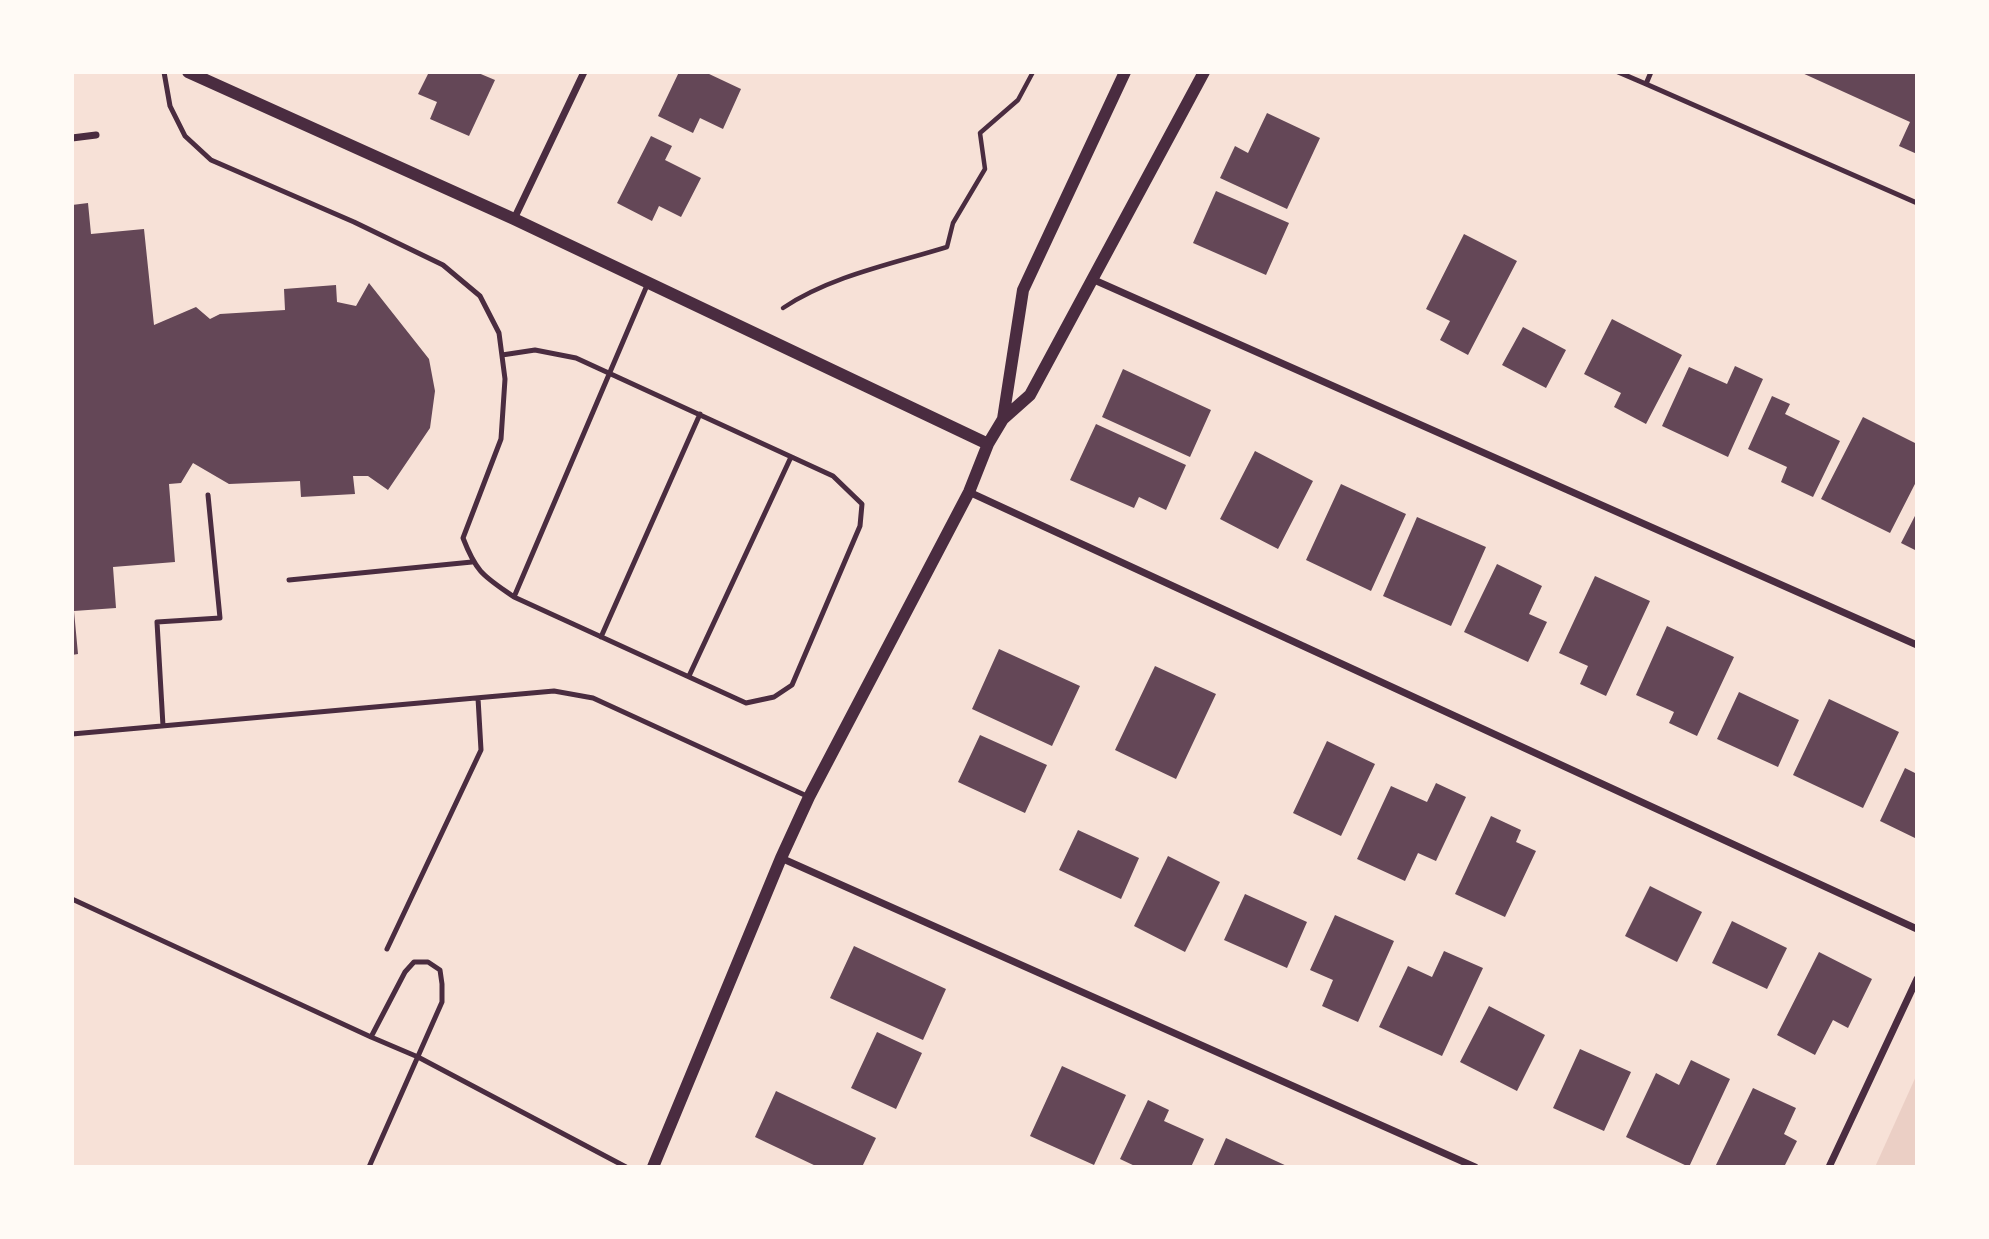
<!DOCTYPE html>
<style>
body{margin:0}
#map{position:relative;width:1989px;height:1239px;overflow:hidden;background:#f7e1d7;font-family:"Open Sans",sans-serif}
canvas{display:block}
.frame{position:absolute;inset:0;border:74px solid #fffaf5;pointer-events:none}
</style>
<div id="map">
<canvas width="1989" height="1239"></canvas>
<div class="frame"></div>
</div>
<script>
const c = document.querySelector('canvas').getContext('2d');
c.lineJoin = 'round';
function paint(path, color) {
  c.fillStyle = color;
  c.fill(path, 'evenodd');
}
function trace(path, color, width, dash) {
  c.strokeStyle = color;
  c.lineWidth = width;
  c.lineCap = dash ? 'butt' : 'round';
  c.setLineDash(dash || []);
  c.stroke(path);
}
paint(new Path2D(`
 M1917,1074V1167H1875Z`), '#ebcfc5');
paint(new Path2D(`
 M429,72H476L495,80L469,136L430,119L437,102L418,94Z
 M679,72H707V73L741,89L723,129L700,118L693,133L658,116Z
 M1800,72H1917V154L1899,146L1910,122Z
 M1267,113L1320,138L1287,209L1220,178L1235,146L1248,153Z
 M651,136L672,146L665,160L701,178L681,217L659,206L652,221L617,203Z
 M1216,191L1289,223L1266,275L1193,243Z
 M88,203L91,234L144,229L154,325L196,307L210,319L220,314L285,310L284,289L336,285L337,302L356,306L369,283L429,359L435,391L430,428L388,490L368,476H353L355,494L301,497L300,481L229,484L193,463L181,483L169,484L175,562L113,567L116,608L74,611L78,654L72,655V205Z
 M1464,234L1517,261L1468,355L1440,340L1450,321L1426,309Z
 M1612,319L1682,355L1646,424L1614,407L1621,393L1584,374Z
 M1523,327L1566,350L1546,388L1502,365Z
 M1735,366L1763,379L1728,457L1662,426L1689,367L1727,384Z
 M1123,369L1211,410L1190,457L1102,417Z
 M1772,396L1790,404L1785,414L1840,441L1813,497L1781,482L1787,467L1748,449Z
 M1863,417L1917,444V480L1890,533L1821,499Z
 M1096,424L1186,465L1166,510L1139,497L1134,508L1070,480Z
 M1255,451L1313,481L1278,549L1220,519Z
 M1341,484L1406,514L1371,591L1306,560Z
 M1917,512V551L1901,543Z
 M1417,517L1486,547L1451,626L1383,596Z
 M1497,564L1542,586L1529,614L1547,622L1528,662L1464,632Z
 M1595,576L1650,601L1606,696L1580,684L1588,666L1559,653Z
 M1667,626L1734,657L1697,736L1669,723L1674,712L1636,695Z
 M999,649L1080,686L1052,746L972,709Z
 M1155,666L1216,694L1176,779L1115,750Z
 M1739,692L1799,720L1778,767L1717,739Z
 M1829,699L1899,732L1863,808L1793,775Z
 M980,735L1047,765L1025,813L958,782Z
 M1327,741L1375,764L1341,836L1293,813Z
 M1905,768L1917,774V839L1880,821Z
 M1436,783L1466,797L1436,861L1418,853L1405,881L1357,859L1391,786L1427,802Z
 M1491,816L1521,830L1516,842L1536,851L1505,917L1455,894Z
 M1078,830L1139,858L1121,899L1059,870Z
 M1168,856L1220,882L1185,952L1134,926Z
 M1650,886L1702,912L1677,962L1625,936Z
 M1245,894L1307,922L1287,968L1224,940Z
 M1335,915L1394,941L1358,1022L1322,1006L1333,980L1310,970Z
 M1732,921L1787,948L1767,989L1712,963Z
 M854,946L946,989L923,1040L830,998Z
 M1444,951L1483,968L1442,1056L1379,1027L1408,966L1432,977Z
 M1819,952L1872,979L1848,1028L1833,1020L1815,1055L1777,1035Z
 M1489,1006L1545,1035L1517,1091L1460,1062Z
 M877,1032L922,1053L896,1109L851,1088Z
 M1580,1049L1631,1072L1604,1131L1553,1108Z
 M1691,1060L1730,1079L1689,1167L1626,1137L1656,1073L1679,1085Z
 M1062,1066L1126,1095L1094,1165L1030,1136Z
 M1753,1088L1796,1108L1784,1134L1797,1141L1784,1167H1715Z
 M776,1091L876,1138L862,1167H818L755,1137Z
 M1148,1100L1169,1110L1164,1121L1204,1139L1191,1167H1137L1120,1159Z
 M1226,1138L1289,1167H1213Z`), '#644757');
trace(new Path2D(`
 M783,308C831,276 892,264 947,247L953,223L985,169L980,133L1018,100L1033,72`), '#4a2c40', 4.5);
trace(new Path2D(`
 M164,72L170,106L185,136L211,160L354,222L443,265L480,296L499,333L505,379L501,439L463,538C477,574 484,576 514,597L746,703L774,697L792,685L860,526L862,504L833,476L576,358L535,350L502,355
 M1618,72L1646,84L1651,72
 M1646,84L1917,203
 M289,580L472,562
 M514,597L648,283
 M601,637L700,414
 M689,676L791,457
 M163,726L157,622L220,618L208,495
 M72,734L554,691L593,698L809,797
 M72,899L371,1037L418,1057L626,1167
 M387,949L481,750L478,698
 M369,1167L442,1002V984L440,970L428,962H414L405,972L371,1037`), '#4a2c40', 5);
trace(new Path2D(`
 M72,138L96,135
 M514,219L584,72
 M1092,279L1917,645
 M969,492L1917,929
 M781,858L1475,1167
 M1829,1167L1917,979`), '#4a2c40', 7);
trace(new Path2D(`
 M188,72L514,219L988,444
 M1003,419L1023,290L1125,72
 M653,1167L781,858L809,797L969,492L988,444L1003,419L1030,395L1204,72`), '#4a2c40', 12);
</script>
